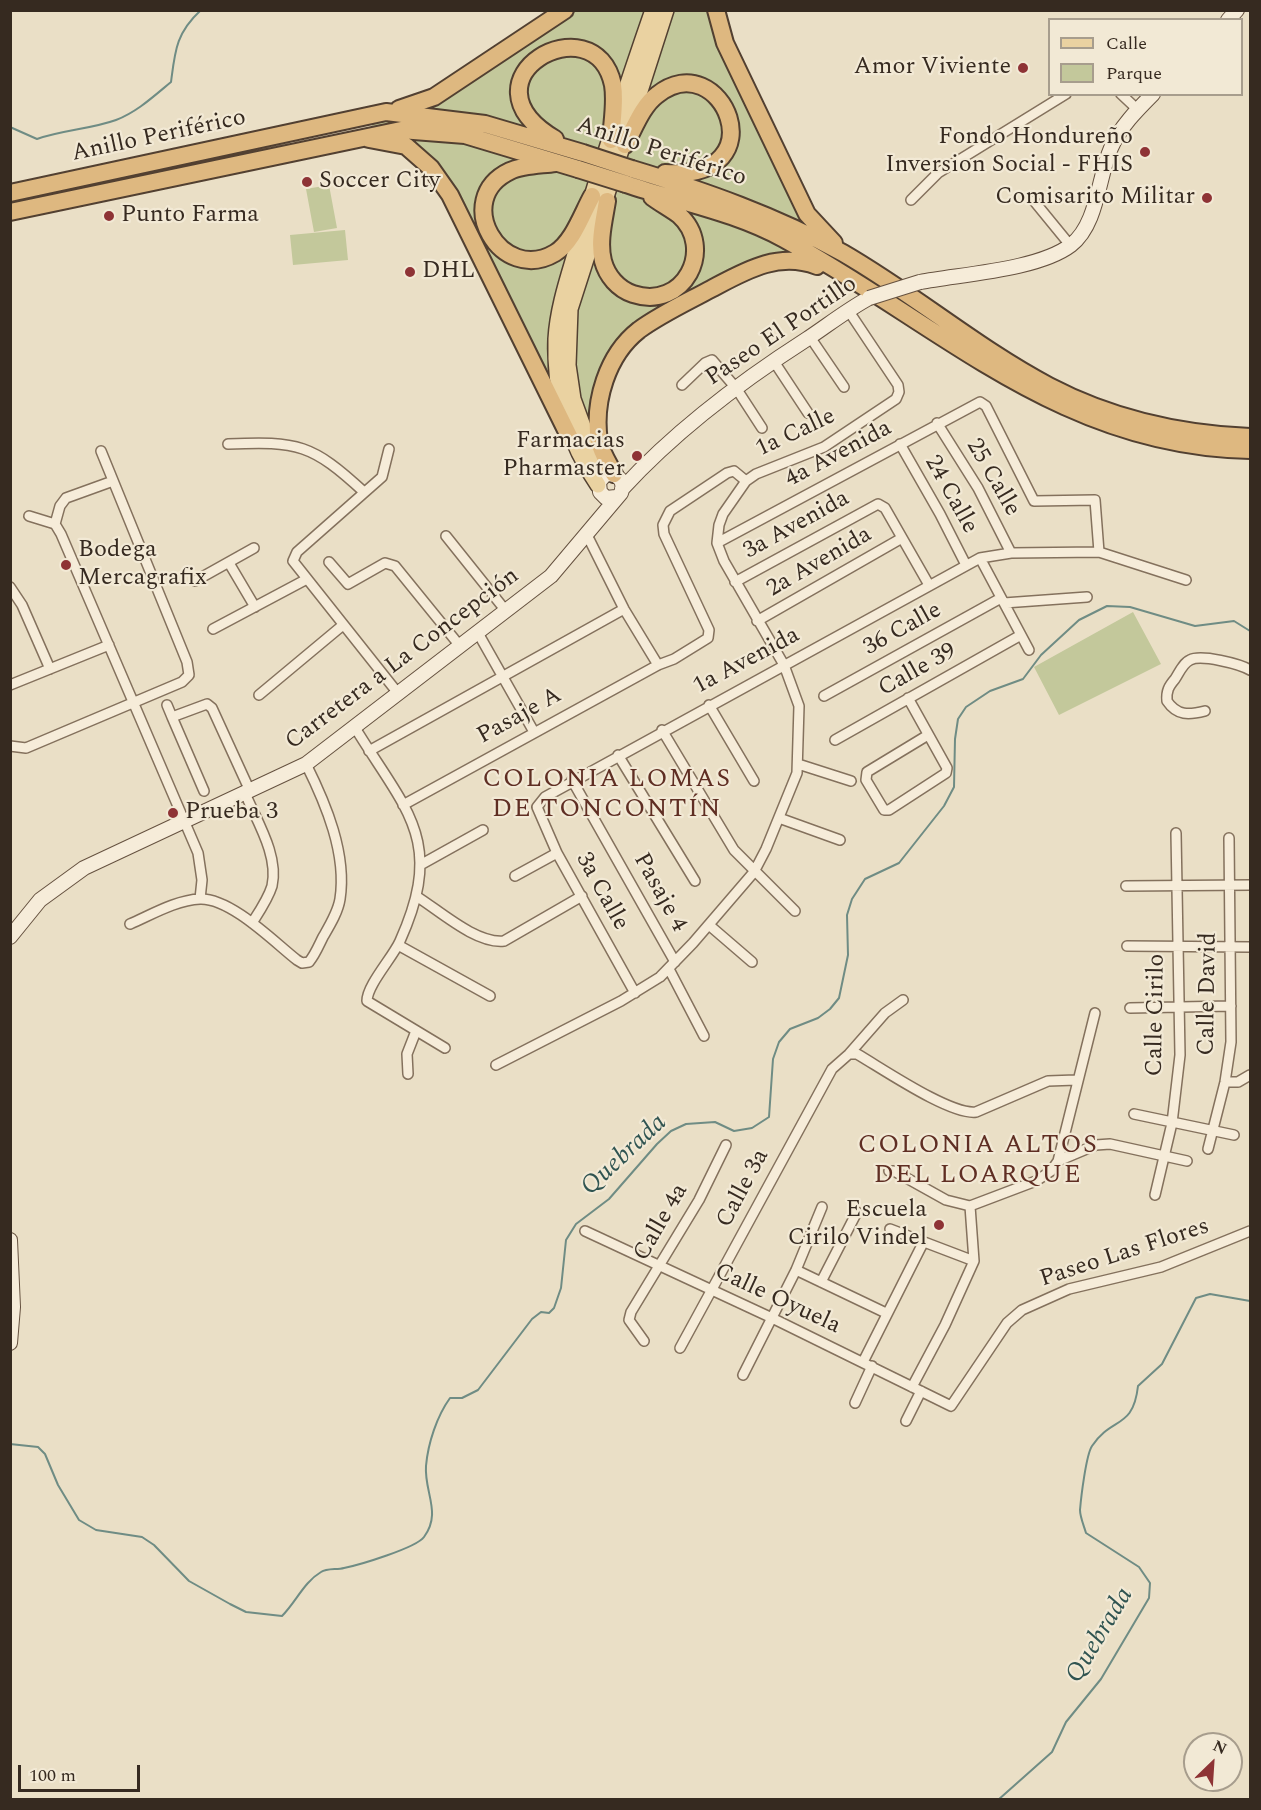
<!DOCTYPE html>
<meta charset="utf-8">
<style>
body{margin:0}
#map{position:relative;width:1261px;height:1810px;overflow:hidden;background:#eadfc6;font-family:Spectral,serif}
canvas{display:block}
.frame{position:absolute;inset:0;border:12px solid #362a20;pointer-events:none}
.legend{position:absolute;left:1048px;top:18px;width:195px;height:78px;box-sizing:border-box;background:#f2e9d5;border:2px solid #a79d8d;margin:0;padding:8px 10px;list-style:none;font-size:18px;color:#362a20}
.legend li{display:flex;align-items:center;gap:12px;height:30px}
.legend b{width:30px;border:2px solid #a79d8d}
.north{position:absolute;left:1183px;top:1732px;width:60px;height:60px;box-sizing:border-box;background:#f2e9d5;border:2px solid #a79d8d;border-radius:50%;rotate:25deg;font-size:16px;font-weight:700;line-height:24px;text-align:center;color:#362a20}
.north::after{content:'';display:block;margin:auto;width:21px;height:27px;background:#8e3335;clip-path:polygon(50% 0,100% 100%,50% 72%,0 100%)}
.scale{position:absolute;left:18px;top:1765px;width:122px;height:27px;box-sizing:border-box;border:3px solid #362a20;border-top:0;padding-left:8px;font-size:18px;line-height:21px;white-space:nowrap;color:#362a20;-webkit-text-stroke:4px #f2e9d5;paint-order:stroke}
</style>
<div id="map">
<canvas width="1261" height="1810"></canvas>
<div class="frame"></div>
<ul class="legend">
<li><b style="height:8px;background:#ead2a1"></b>Calle</li>
<li><b style="height:16px;background:#c3c89b"></b>Parque</li>
</ul>
<div class="north">N</div>
<div class="scale">100 m</div>
</div>
<script>
const c = document.querySelector('canvas').getContext('2d');
c.lineJoin = 'round';
function paint(path, color) {
  c.fillStyle = color;
  c.fill(path, 'evenodd');
}
function trace(path, color, width, dash) {
  c.strokeStyle = color;
  c.lineWidth = width;
  c.lineCap = dash ? 'butt' : 'round';
  c.setLineDash(dash || []);
  c.stroke(path);
}
function write(font, color, halo, rows, align = 'center') {
  c.font = font + ' Spectral,serif';
  c.lineWidth = 4.5;
  c.setLineDash([]);
  c.textBaseline = 'middle';
  c.strokeStyle = halo;
  c.fillStyle = color;
  for (const [text, x, y, turn = 0] of rows) {
    c.save();
    c.translate(x, y);
    c.rotate((+turn || 0) * Math.PI / 180);
    c.textAlign = isNaN(turn) ? turn : align;
    if (halo) c.strokeText(text, 0, 0);
    c.fillText(text, 0, 0);
    c.restore();
  }
}
paint(new Path2D(`
 M565,11H716L780,161L845,255L851,279L805,262L766,263L639,331L602,387L601,479L450,195L406,147L360,137L386,112L413,106Z
 M329,185L337,228L314,232L306,189Z
 M345,230L348,260L293,265L290,235Z
 M1133,612L1161,664L1059,715L1034,667Z`), '#c3c89b');
trace(new Path2D(`
 M10,127L37,139C63,130 91,129 116,120C137,112 154,96 171,82C175,51 176,33 201,10
 M10,1444L38,1447L45,1454L58,1485L79,1520L96,1530L142,1537L154,1545L189,1581L230,1604L246,1612L282,1616C296,1602 304,1582 321,1572C327,1568 337,1570 344,1568C359,1565 416,1548 424,1537C442,1513 424,1492 426,1466C428,1443 437,1416 450,1398H462L478,1390L532,1319L541,1312L549,1313L554,1308L561,1288L566,1240L576,1224L609,1199L657,1144L671,1131L686,1124L715,1122L734,1131L752,1128L769,1117L773,1059L779,1042L790,1029L818,1018L830,1009L839,998L848,955L847,915L852,899L865,879L899,863L944,806L954,787L955,739L958,719L966,707L990,691L1023,679L1041,655L1079,620L1107,606L1130,607L1195,626L1234,621L1250,631
 M998,1800L1052,1752L1066,1722L1101,1679L1149,1598L1150,1583L1139,1567L1086,1533C1084,1526 1080,1517 1080,1510C1081,1498 1086,1455 1092,1446C1112,1416 1133,1430 1138,1386L1162,1364L1196,1298L1210,1294L1250,1301`), '#6f8c84', 2);
const minor = new Path2D(`
 M1121,94L1138,110
 M911,200L938,173L1066,94
 M1034,201L1070,245
 M810,337L844,387
 M773,360L808,413
 M682,385L705,363L712,360L736,388L762,428
 M937,423L978,488L1011,553
 M228,444C298,441 312,444 364,492
 M900,444L940,514L966,565
 M389,449L382,477L297,552L293,561L397,692
 M29,516L55,524L61,534L198,853L202,880L200,899
 M55,524L60,506L66,498L113,481
 M587,535L624,609L658,665
 M446,536L506,611
 M717,543L980,402L986,406L1034,501L1095,500L1099,552
 M980,558L1029,650
 M329,562L348,584L385,563L395,566L460,646
 M229,563L255,607
 M195,581L254,548
 M735,582L878,504L885,508L929,585
 M10,587L22,605L50,669
 M1004,603L1087,597
 M757,621L902,538
 M213,629L307,579
 M478,633L534,732
 M10,685L109,645
 M259,695L343,625
 M824,696L1001,598
 M908,698L947,768L946,773L889,810H884L866,780L867,772L928,735
 M167,705L172,717
 M709,705L754,781
 M1205,711C1189,715 1177,716 1167,701C1166,691 1169,686 1175,679C1179,673 1183,663 1190,660C1201,654 1240,664 1250,670
 M354,726C405,810 446,839 400,941C393,957 367,985 367,1001L445,1048
 M662,730L734,850L795,911
 M835,740L1021,635
 M10,746L26,748L182,682L189,675L187,662L101,451
 M369,751L624,609
 M618,755L695,881
 M798,764L851,781
 M572,780L675,962
 M204,791L172,717L207,704L212,708L250,791
 M245,793C256,820 279,855 272,886C268,899 259,912 252,923
 M403,805L658,665L674,659L708,638L709,630L664,534L663,525L670,511L727,473L734,471L746,481
 M779,818L840,840
 M422,864L483,830
 M515,876L557,853
 M1126,886L1250,885
 M416,896C440,911 476,944 504,941L582,896
 M130,924C151,915 176,900 200,899C231,898 274,942 297,960L302,963L309,962C315,955 319,945 323,937C330,925 338,912 340,899C347,854 326,804 306,764
 M709,925L752,962
 M398,945L490,996
 M1127,946L1250,947
 M669,969L704,1036
 M635,993L557,853L537,807L545,797L980,558L1011,553L1099,552L1186,580
 M1130,1008L1231,1006
 M849,1054H857C883,1069 950,1115 976,1112L1048,1081L1076,1080
 M496,1065L621,1001L660,977L693,943L754,872L766,849L797,773L799,706L784,665L724,561L717,543L719,525L723,514L746,481L756,474L824,447L896,399L899,392L898,385L848,310
 M408,1074L407,1054L416,1031
 M1225,1082H1238L1250,1075
 M1134,1114L1234,1135
 M1208,1149L1225,1082L1231,1042L1229,838
 M1058,1161L1095,1013
 M889,1171H894L946,1200L970,1206L1036,1181L1051,1171L1058,1161L1096,1145L1110,1144L1187,1161
 M1155,1195L1172,1123L1180,1055L1176,833
 M890,1229L974,1261
 M585,1231L772,1318L951,1406L1007,1323L1022,1310L1069,1289L1161,1267L1250,1231
 M796,1270L886,1313
 M821,1282L857,1212
 M644,1341L629,1320L631,1312L699,1200L726,1145
 M680,1348L832,1069L849,1054L885,1013L903,1000
 M863,1362L923,1243
 M743,1375L796,1270L822,1207
 M912,1387L945,1325L974,1261L970,1206
 M855,1403L872,1366
 M906,1421L921,1391`);
const secondary = new Path2D(`
 M1228,20L1237,10
 M920,282C962,274 1038,270 1071,245C1098,224 1098,177 1111,148C1120,127 1137,110 1153,94
 M622,489C676,430 740,382 807,339C828,325 847,310 869,298
 M10,937L40,900L84,868L306,764L551,576L621,493C626,481 617,472 605,475L599,482L600,492L606,498L616,497
 M10,1240L13,1307L10,1343`);
const primary = new Path2D(`
 M603,465L588,440L573,399L568,365L570,309L666,10
 M598,485C567,440 554,393 556,339C558,304 571,270 580,237C602,161 627,85 653,10`);
const trunk = new Path2D(`
 M716,10L725,43L807,214L834,243
 M399,109L434,97L565,10
 M369,139L406,146L431,168L450,195L570,438
 M555,139C454,79 595,0 613,85C616,103 612,122 611,140
 M625,145C634,129 642,106 657,95C721,43 781,181 665,173
 M555,163C541,165 522,165 510,171C451,199 501,285 555,253C573,242 582,214 592,196
 M632,169C705,191 776,216 843,253C914,294 977,348 1049,386C1112,419 1180,434 1250,437
 M626,184C679,202 735,212 784,239C941,325 1061,447 1250,450
 M10,193L386,112L485,124L583,153
 M607,201C604,220 598,242 603,261C607,276 618,289 633,294C684,311 716,248 679,215C671,209 660,203 652,197
 M10,212L401,130L465,135L578,169
 M614,474C609,464 601,452 599,441C593,402 607,355 639,330C661,314 687,302 711,289C745,271 778,251 817,266`);
trace(minor, '#84715d', 12);
trace(secondary, '#665240', 16);
trace(primary, '#524031', 18);
trace(trunk, '#524031', 20);
trace(minor, '#f6ecd9', 9);
trace(secondary, '#f6ecd9', 14);
trace(primary, '#ead2a1', 15);
trace(trunk, '#deb880', 16);
const secondaryBridge = new Path2D(`
 M869,298L920,282`);
const trunkBridge = new Path2D(`
 M583,153L632,169
 M578,169L626,184`);
trace(secondaryBridge, '#665240', 16, []);
trace(trunkBridge, '#524031', 20, []);
trace(secondaryBridge, '#f6ecd9', 14);
trace(trunkBridge, '#deb880', 16);
for (const [x, y, r, color] of [
 [1023,68,6,"#8e3335"],
 [1145,152,6,"#8e3335"],
 [307,182,6,"#8e3335"],
 [1207,198,6,"#8e3335"],
 [109,216,6,"#8e3335"],
 [410,272,6,"#8e3335"],
 [637,456,6,"#8e3335"],
 [66,565,6,"#8e3335"],
 [173,813,6,"#8e3335"],
 [939,1225,6,"#8e3335"]
]) {
  const dot = new Path2D();
  dot.arc(x, y, r, 0, 2 * Math.PI);
  c.fillStyle = color;
  c.fill(dot);
  trace(dot, '#f2e9d5', 2);
}
write('24px', '#362a20', '#f2e9d5', [
 ["Amor Viviente",1011,68],
 ["Fondo Hondureño",1133,138],
 ["Inversion Social - FHIS",1133,166],
 ["Soccer City",319,182,"left"],
 ["Comisarito Militar",1195,198],
 ["Punto Farma",121,216,"left"],
 ["DHL",422,272,"left"],
 ["Farmacias",625,442],
 ["Pharmaster",625,470],
 ["Bodega",78,551,"left"],
 ["Mercagrafix",78,579,"left"],
 ["Prueba 3",185,813,"left"],
 ["Escuela",927,1211],
 ["Cirilo Vindel",927,1239]
], 'right');
write('24px', '#362a20', '#f2e9d5', [
 ["Anillo Periférico",159,137,-12],
 ["Anillo Periférico",661,153,18],
 ["Paseo El Portillo",782,332,-34],
 ["1a Calle",796,434,-25],
 ["4a Avenida",839,455,-28],
 ["25 Calle",992,478,60],
 ["24 Calle",950,495,61],
 ["3a Avenida",797,526,-29],
 ["2a Avenida",820,563,-30],
 ["36 Calle",903,630,-29],
 ["Carretera a La Concepción",403,660,-37],
 ["1a Avenida",747,662,-28],
 ["Calle 39",918,671,-29],
 ["Pasaje A",520,717,-29],
 ["3a Calle",601,892,61],
 ["Pasaje 4",659,893,61],
 ["Calle David",1209,994,-89],
 ["Calle Cirilo",1157,1015,-89],
 ["Calle 3a",744,1189,-62],
 ["Calle 4a",662,1223,-60],
 ["Paseo Las Flores",1125,1254,-18],
 ["Calle Oyuela",777,1300,25]
]);
c.letterSpacing = '1.5px';
write('26px', '#5f2e23', '#f2e9d5', [
 ["COLONIA LOMAS",607,781],
 ["DE TONCONTÍN",607,811],
 ["COLONIA ALTOS",978,1147],
 ["DEL LOARQUE",978,1177]
]);
c.letterSpacing = '0px';
write('italic 26px', '#305451', '#f2e9d5', [
 ["Quebrada",625,1156,-43],
 ["Quebrada",1101,1636,-59]
]);
</script>
